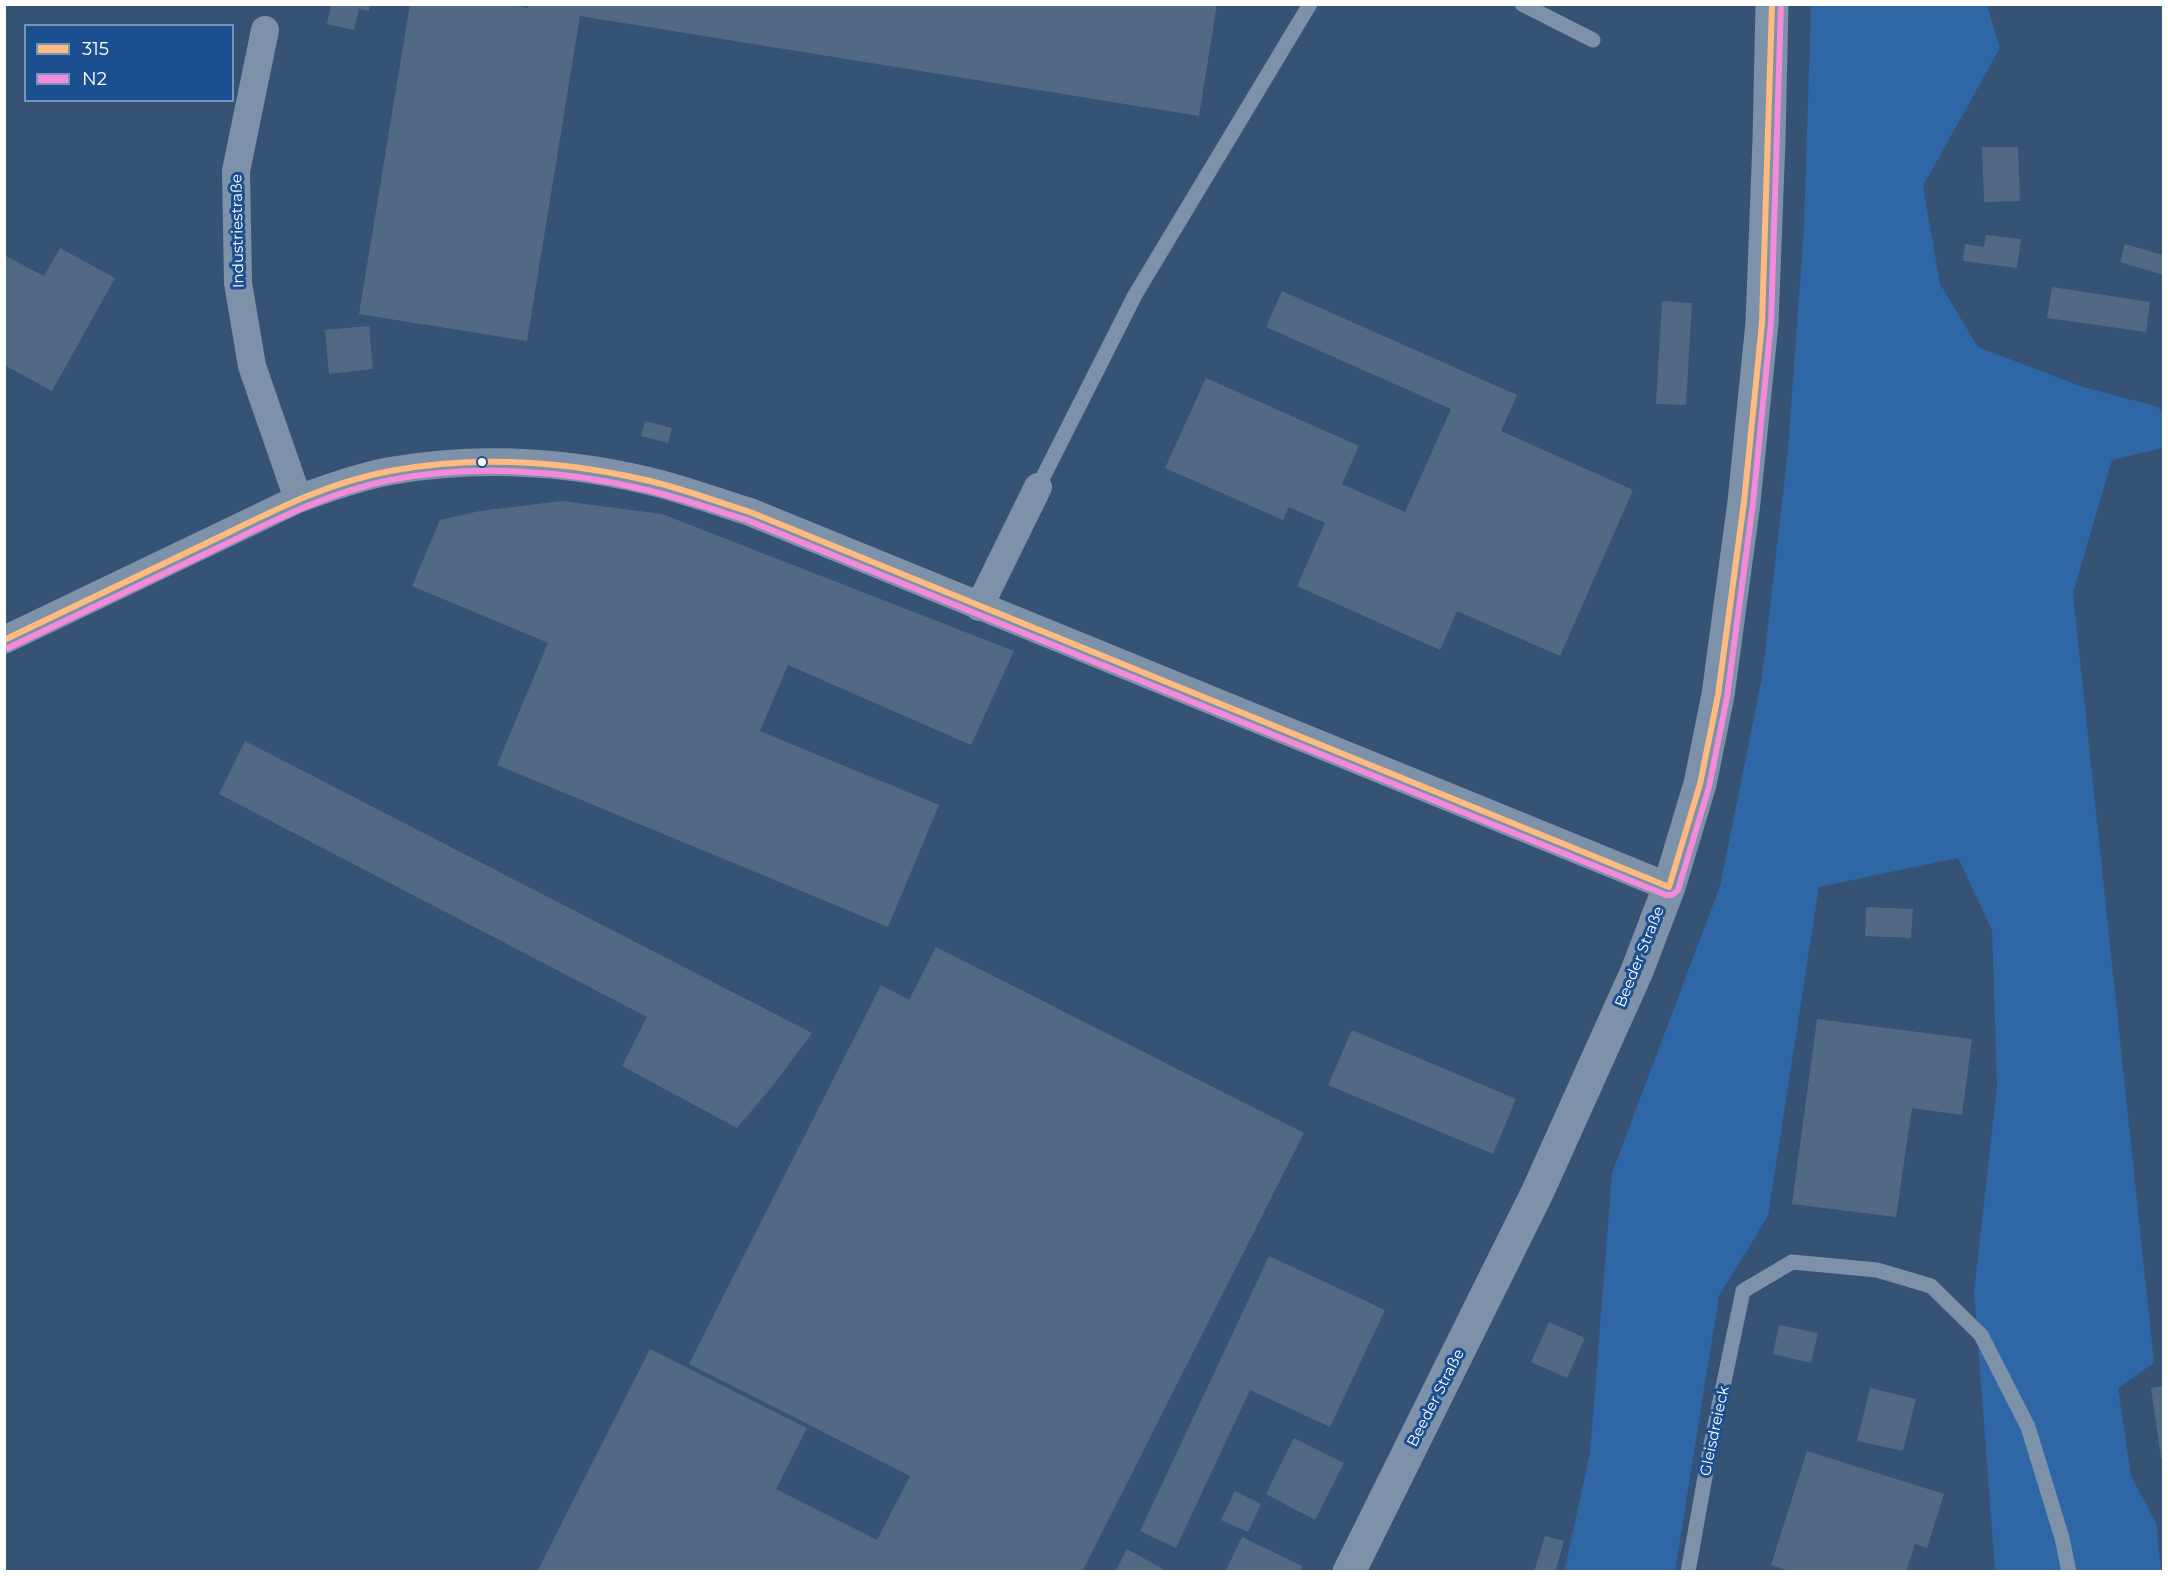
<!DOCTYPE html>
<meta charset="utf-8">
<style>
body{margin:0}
#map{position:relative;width:2168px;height:1576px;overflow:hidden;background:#365274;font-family:Montserrat,sans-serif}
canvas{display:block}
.frame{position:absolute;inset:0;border:6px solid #fff;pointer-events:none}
.legend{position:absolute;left:24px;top:24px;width:210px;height:78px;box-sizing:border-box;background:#1b4f8f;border:2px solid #7695bc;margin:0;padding:8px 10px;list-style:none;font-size:18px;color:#fff}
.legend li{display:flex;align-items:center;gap:12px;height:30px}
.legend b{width:30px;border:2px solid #7695bc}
</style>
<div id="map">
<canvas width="2168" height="1576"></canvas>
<div class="frame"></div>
<ul class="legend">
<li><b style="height:8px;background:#ffba80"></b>315</li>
<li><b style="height:8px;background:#f48ada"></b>N2</li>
</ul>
</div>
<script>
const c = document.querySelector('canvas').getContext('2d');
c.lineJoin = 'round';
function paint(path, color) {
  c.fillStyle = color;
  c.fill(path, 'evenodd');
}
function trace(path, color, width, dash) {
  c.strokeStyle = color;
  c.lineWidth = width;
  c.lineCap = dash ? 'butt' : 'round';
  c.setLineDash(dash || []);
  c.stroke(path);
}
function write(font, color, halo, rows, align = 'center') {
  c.font = font + ' Montserrat,sans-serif';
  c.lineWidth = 6;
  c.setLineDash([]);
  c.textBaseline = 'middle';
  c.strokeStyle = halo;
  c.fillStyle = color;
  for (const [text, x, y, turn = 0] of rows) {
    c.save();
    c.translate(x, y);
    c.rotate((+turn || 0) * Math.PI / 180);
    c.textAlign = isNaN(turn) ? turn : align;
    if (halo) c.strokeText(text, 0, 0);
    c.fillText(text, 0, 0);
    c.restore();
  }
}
paint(new Path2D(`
 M1811,5H1987L2000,48L1923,186L1940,284L1978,347L2083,387L2159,407L2163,416V448L2112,460L2073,593L2154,1363L2118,1388L2131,1476L2156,1523L2161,1571H1995L1974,1291L1997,1086L1992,930L1958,858L1819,887L1768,1216L1719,1296L1675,1571L1564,1572L1590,1453L1612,1173L1720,886L1762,677L1788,449L1804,227Z`), '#2f66a5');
paint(new Path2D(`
 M331,4H370L369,11L359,9L354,30L327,24Z
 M410,4H506L528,8V4H1217L1199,116L580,16L527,341L359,314Z
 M1982,147H2018L2020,201L1984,202Z
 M1986,235L2021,239L2017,268L1963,261L1965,244L1984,247Z
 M2125,244L2163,255V275L2120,262Z
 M60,248L115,278L52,391L4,365V255L44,276Z
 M2052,287L2150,302L2146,332L2047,318Z
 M1282,291L1517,395L1501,431L1633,490L1560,656L1457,611L1440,650L1297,586L1325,523L1289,507L1283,520L1165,468L1206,378L1359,446L1342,484L1405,512L1451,409L1266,327Z
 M1662,301L1692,303L1686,405L1656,404Z
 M369,326L373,369L329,374L325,330Z
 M645,421L672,428L668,443L641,436Z
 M562,501L662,514L1014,651L971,745L788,665L760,731L939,805L888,927L497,765L548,643L412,586L440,520L480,511Z
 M245,741L812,1033L775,1083L737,1128L622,1066L647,1017L219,794Z
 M1866,907L1913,909L1911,938L1865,936Z
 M936,947L1304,1133L1082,1572H537L650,1349L807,1428L776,1489L877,1540L910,1476L689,1364L881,985L909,1000Z
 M1817,1019L1972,1039L1962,1115L1912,1108L1896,1217L1792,1204Z
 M1352,1030L1516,1099L1493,1154L1328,1085Z
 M1269,1256L1385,1310L1330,1427L1250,1390L1176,1548L1140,1531Z
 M1549,1322L1585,1338L1567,1378L1531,1362Z
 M1779,1325L1818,1333L1811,1363L1773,1354Z
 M2163,1386V1458H2161L2151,1388Z
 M1870,1388L1916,1399L1903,1451L1857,1441Z
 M1294,1438L1344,1463L1315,1520L1266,1494Z
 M1807,1451L1944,1494L1927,1548L1915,1544L1906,1572H1792L1771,1565Z
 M1235,1491L1261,1504L1248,1532L1221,1520Z
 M1545,1536L1564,1541L1555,1572H1534Z
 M1242,1537L1302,1566L1300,1572H1225Z
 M1127,1549L1168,1572H1115Z`), '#526984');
trace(new Path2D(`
 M1522,4L1593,40
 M1038,487L1135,295L1310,4
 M1688,1572L1710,1449L1743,1291L1792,1262L1877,1270L1931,1286L1981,1335L2028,1427L2062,1538L2069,1572`), '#7d92a8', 15);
trace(new Path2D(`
 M265,30L236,171L238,283L252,366L298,499
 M979,607L1038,487
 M4,640L298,499C329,488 359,477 390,471C476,456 565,461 649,481C683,489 717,502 750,512L1669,887`), '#7d92a8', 28);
trace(new Path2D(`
 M1349,1572L1538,1191L1637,971L1669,887L1700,784L1718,695L1744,502L1762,323L1769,140L1772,4`), '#7d92a8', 33);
trace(new Path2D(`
 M4,640C73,607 141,574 209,542C267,514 325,483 390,471C476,455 566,461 650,481C684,489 717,502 750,512L1669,887
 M1669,887L1700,784L1718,695L1744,502L1762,323L1772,4`), '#ffba80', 6);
trace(new Path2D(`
 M8,648C75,616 142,584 209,552C267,524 325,493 390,480C474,464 564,470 647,490C681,498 714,510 747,520L1666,895H1672L1678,890L1709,787L1727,697L1753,503L1771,323L1781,4`), '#f48ada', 6);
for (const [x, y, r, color] of [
 [482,462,5,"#fff"]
]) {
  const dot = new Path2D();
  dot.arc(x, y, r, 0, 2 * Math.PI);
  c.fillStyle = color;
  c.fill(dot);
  trace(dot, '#1b4f8f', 2);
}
write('15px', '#fff', '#1b4f8f', [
 ["Industriestraße",238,231,-91],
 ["Beeder Straße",1640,957,-68],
 ["Beeder Straße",1436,1398,-63],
 ["Gleisdreieck",1715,1431,-78]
]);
</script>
